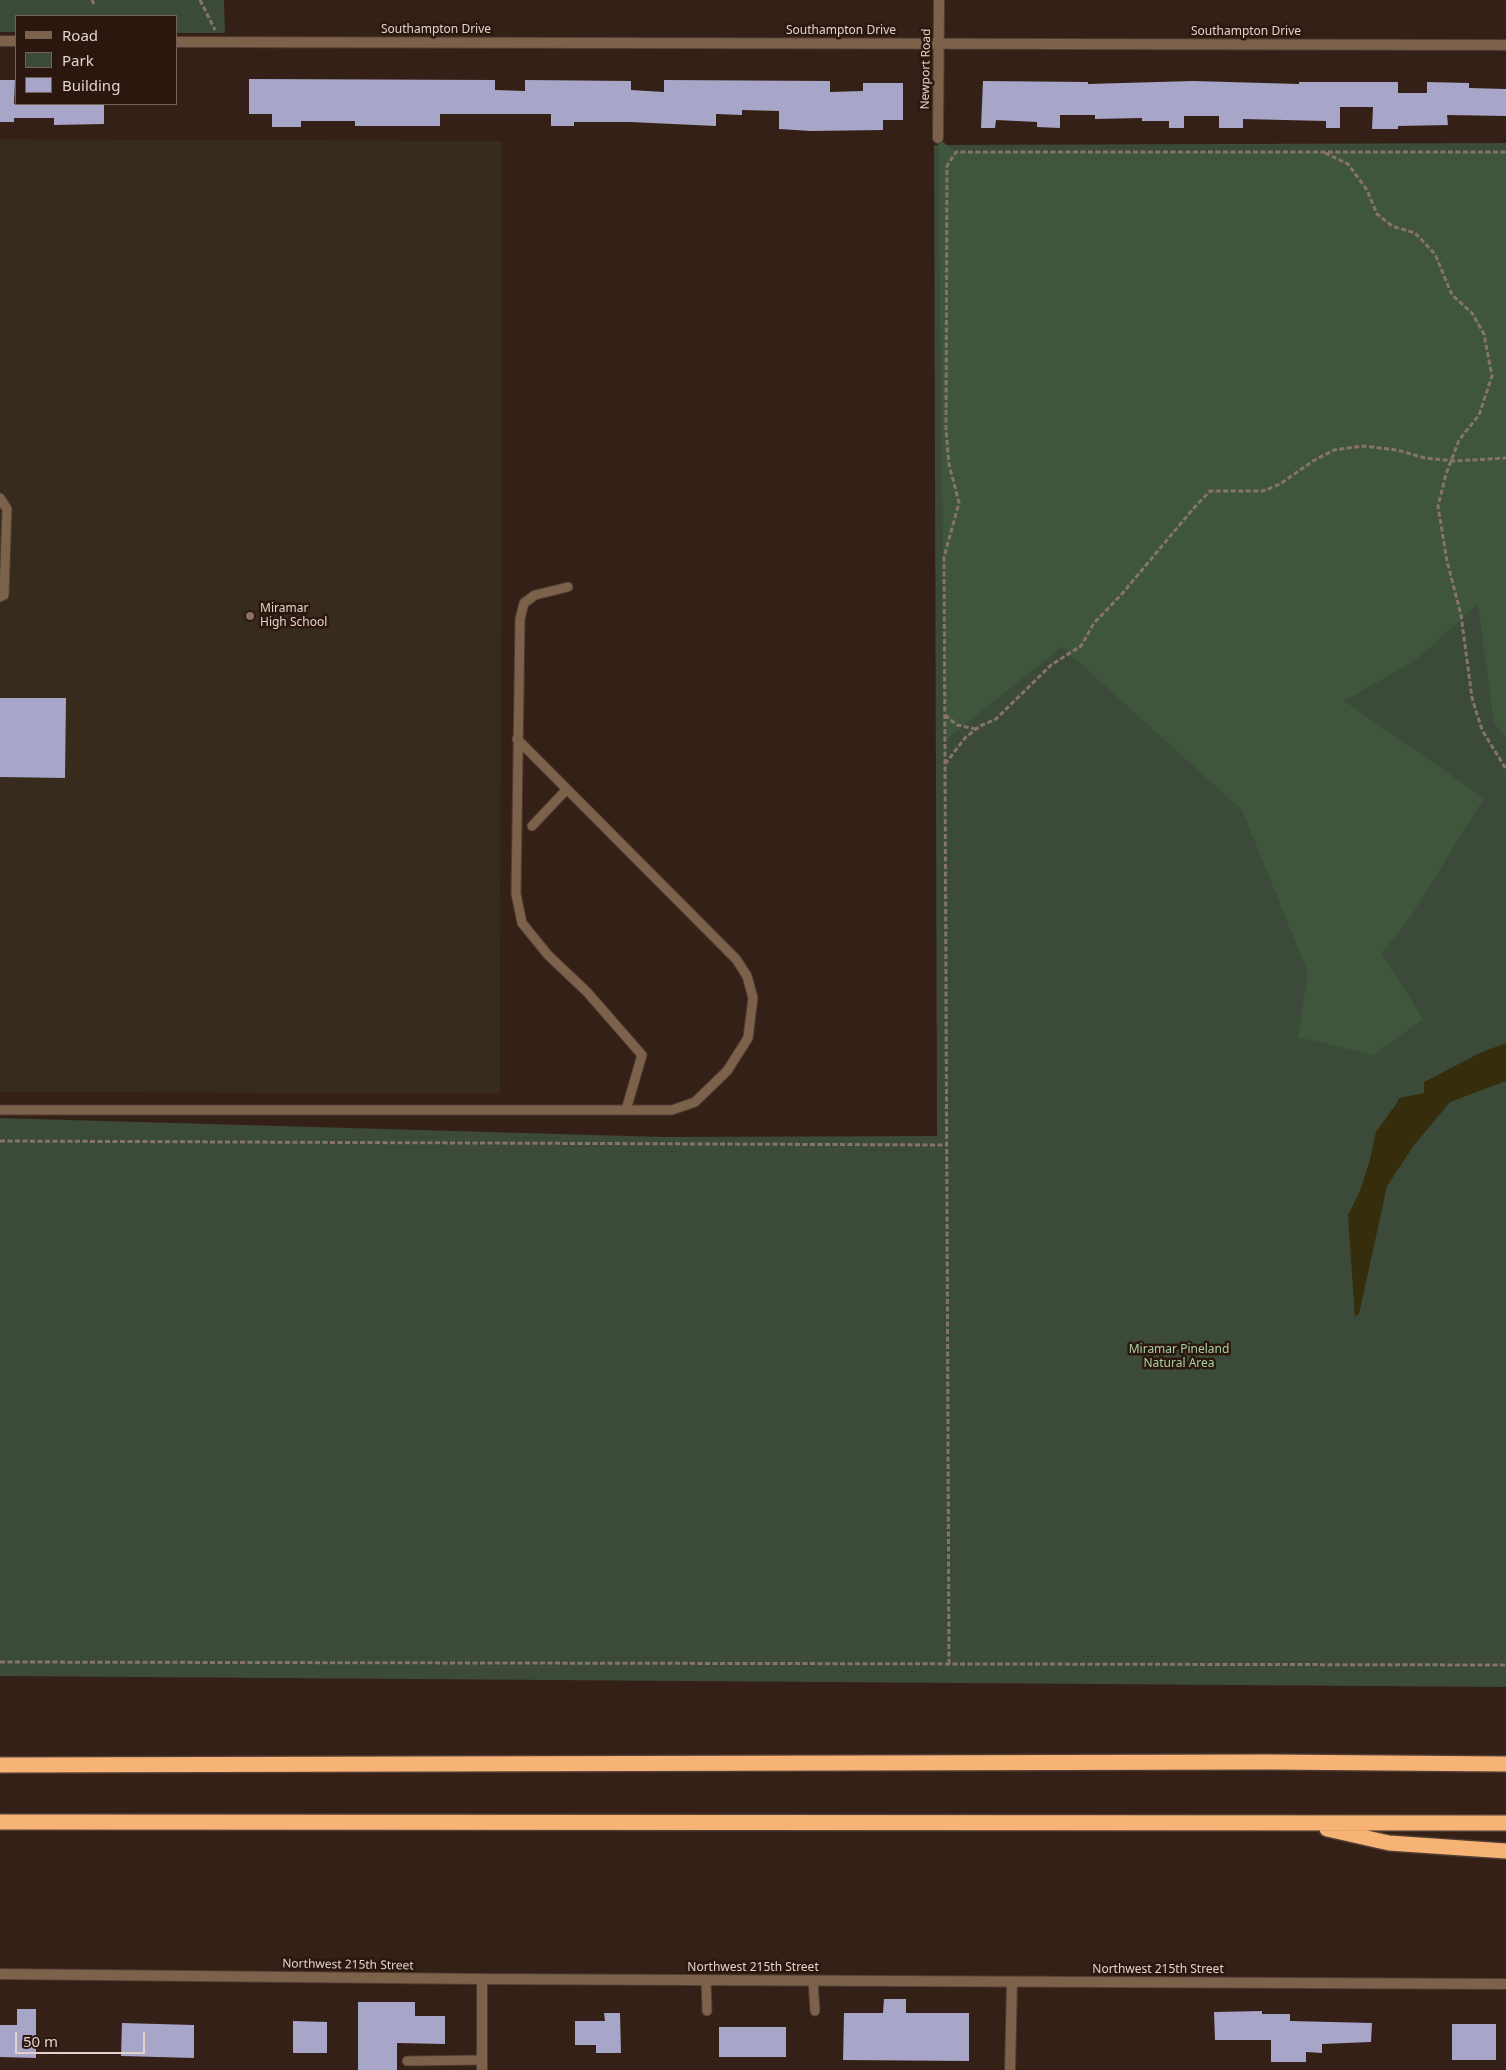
<!DOCTYPE html>
<style>
body{margin:0}
#map{position:relative;width:1506px;height:2070px;overflow:hidden;background:#352017;font-family:"Noto Sans",sans-serif}
canvas{display:block}
.legend{position:absolute;left:15px;top:15px;width:162px;height:90px;box-sizing:border-box;background:#2b170e;border:1px solid #74625a;margin:0;padding:6px 9px;list-style:none;font-size:15px;color:#e1d2cc}
.legend li{display:flex;align-items:center;gap:10px;height:25px}
.legend b{width:25px;border:1px solid #74625a}
.scale{position:absolute;left:15px;top:2032px;width:130px;height:22px;box-sizing:border-box;border:2px solid #e1d2cc;border-top:0;padding-left:6px;font-size:15px;line-height:18px;white-space:nowrap;color:#e1d2cc;-webkit-text-stroke:4px #2b170e;paint-order:stroke}
</style>
<div id="map">
<canvas width="1506" height="2070"></canvas>
<ul class="legend">
<li><b style="height:6px;background:#7c624a"></b>Road</li>
<li><b style="height:14px;background:#3b4a39"></b>Park</li>
<li><b style="height:14px;background:#a7a5c8"></b>Building</li>
</ul>
<div class="scale">50 m</div>
</div>
<script>
const c = document.querySelector('canvas').getContext('2d');
c.lineJoin = 'round';
function paint(path, color) {
  c.fillStyle = color;
  c.fill(path, 'evenodd');
}
function trace(path, color, width, dash) {
  c.strokeStyle = color;
  c.lineWidth = width;
  c.lineCap = dash ? 'butt' : 'round';
  c.setLineDash(dash || []);
  c.stroke(path);
}
function write(font, color, halo, rows, align = 'center') {
  c.font = font + ' "Noto Sans",sans-serif';
  c.lineWidth = 5;
  c.setLineDash([]);
  c.textBaseline = 'middle';
  c.strokeStyle = halo;
  c.fillStyle = color;
  for (const [text, x, y, turn = 0] of rows) {
    c.save();
    c.translate(x, y);
    c.rotate((+turn || 0) * Math.PI / 180);
    c.textAlign = isNaN(turn) ? turn : align;
    if (halo) c.strokeText(text, 0, 0);
    c.fillText(text, 0, 0);
    c.restore();
  }
}
paint(new Path2D(`
 M0,139L502,141L500,1094L0,1092Z`), '#362b1c');
paint(new Path2D(`
 M0,0H224L225,33H176V16H16V32H0Z
 M1506,143V1687L0,1676V1118L664,1137L937,1136L934,145Z`), '#3b4a39');
paint(new Path2D(`
 M938,138L956,152H1506V738L1494,724L1478,604L1417,659L1344,701L1484,798L1415,910L1382,953L1423,1019L1373,1055L1298,1037L1308,973L1242,810L1062,647L945,740Z`), '#3f563c');
paint(new Path2D(`
 M1506,1043V1081L1450,1102L1414,1145L1387,1186L1359,1314L1355,1317L1348,1215L1360,1191L1370,1160L1376,1132L1397,1103L1399,1098L1424,1093V1082L1480,1053Z`), '#352d0c');
paint(new Path2D(`
 M249,79L495,80V90L525,91V80L631,81V90L664,92V80L830,81V92L863,91V83H903V120H883V130L811,131L779,129V111L742,110V115L716,114V126L630,122H574V126H551V114H440V126H355V121H301V127H272V114H249Z
 M0,80H15L14,104H104V124L54,125V118H14V122H0Z
 M983,81L1088,82V84L1193,81L1299,84V82H1398V93H1427V82L1469,83V88L1506,89V116L1447,115L1448,125L1398,126V129H1372L1373,107H1340V128H1326V121L1243,119V128H1219V116H1184V128H1169V121H1142V118L1095,119V115H1060V128L1037,127V122L996,120L995,128H981Z
 M0,698H66L65,778L0,777Z
 M884,1999H906V2013H969V2061L843,2060L844,2013H883Z
 M358,2002H415V2016H445V2044L397,2043V2070H358Z
 M17,2009H36V2058L0,2057V2025H17Z
 M1262,2011V2014H1290V2021L1372,2023L1371,2042L1322,2044V2053L1306,2052V2062H1271V2040H1215L1214,2012Z
 M604,2013H620L621,2053H596V2045H575V2021H605Z
 M293,2021L327,2022V2053H293Z
 M122,2023L194,2025V2058L121,2056Z
 M1452,2024H1496V2060H1452Z
 M719,2027H786V2057H719Z`), '#a7a5c8');
const service = new Path2D(`
 M0,498L7,509L4,595L0,597
 M568,587L535,595L524,603L520,619L516,894L522,923L548,955L587,992L642,1055L626,1110
 M532,826L567,789
 M0,1110H672L695,1102L727,1071L748,1038L753,998L747,976L736,959L517,739
 M706,1980L707,2011
 M813,1981L815,2011
 M407,2061L482,2060`);
const minor = new Path2D(`
 M0,41H16
 M176,42L1506,45
 M938,138L939,0
 M482,1979V2070
 M1010,2070L1012,1982`);
const tertiary = new Path2D(`
 M0,1974L482,1979L1506,1984`);
const motorway = new Path2D(`
 M0,1765L1269,1762L1506,1764
 M0,1822L1506,1823
 M1327,1829L1389,1843L1506,1851`);
trace(service, '#513c34', 11);
trace(minor, '#513c34', 12);
trace(tertiary, '#513c34', 12);
trace(motorway, '#513c34', 18);
trace(new Path2D(`
 M92,0L94,4
 M200,0L215,30
 M1325,153L1348,164L1367,190L1377,214L1392,226L1415,233L1435,254L1452,295L1472,313L1484,334L1492,376L1479,415L1459,440L1446,474L1438,506L1447,561L1461,615L1472,698L1482,730L1506,769
 M945,715L957,725L976,729
 M945,764L944,557L959,503L949,464L946,430L947,166L956,152H1506
 M0,1141L947,1145
 M0,1662L1506,1665
 M949,1664L945,764L965,738L980,726L996,719L1051,665L1081,646L1094,623L1121,595L1193,509L1210,491H1263L1280,484L1313,461L1334,450L1363,446L1397,450L1425,458L1454,461L1506,458`), '#86736c', 3, [5, 2.5]);
trace(service, '#7c624a', 9);
trace(minor, '#7c624a', 10);
trace(tertiary, '#7c624a', 10);
trace(motorway, '#f6b375', 15);
for (const [x, y, r, color] of [
 [250,616,5,"#8d6e63"]
]) {
  const dot = new Path2D();
  dot.arc(x, y, r, 0, 2 * Math.PI);
  c.fillStyle = color;
  c.fill(dot);
  trace(dot, '#2b170e', 2);
}
write('12px', '#e1d2cc', '#2b170e', [
 ["Southampton Drive",436,30],
 ["Southampton Drive",841,31],
 ["Southampton Drive",1246,32],
 ["Newport Road",926,69,-89],
 ["Northwest 215th Street",348,1965,1],
 ["Northwest 215th Street",753,1968],
 ["Northwest 215th Street",1158,1970]
]);
write('12px', '#e1d2cc', '#2b170e', [
 ["Miramar",260,609],
 ["High School",260,623]
], 'left');
write('12px', '#a6d2a2', '#2b170e', [
 ["Miramar Pineland",1179,1350],
 ["Natural Area",1179,1364]
]);
</script>
